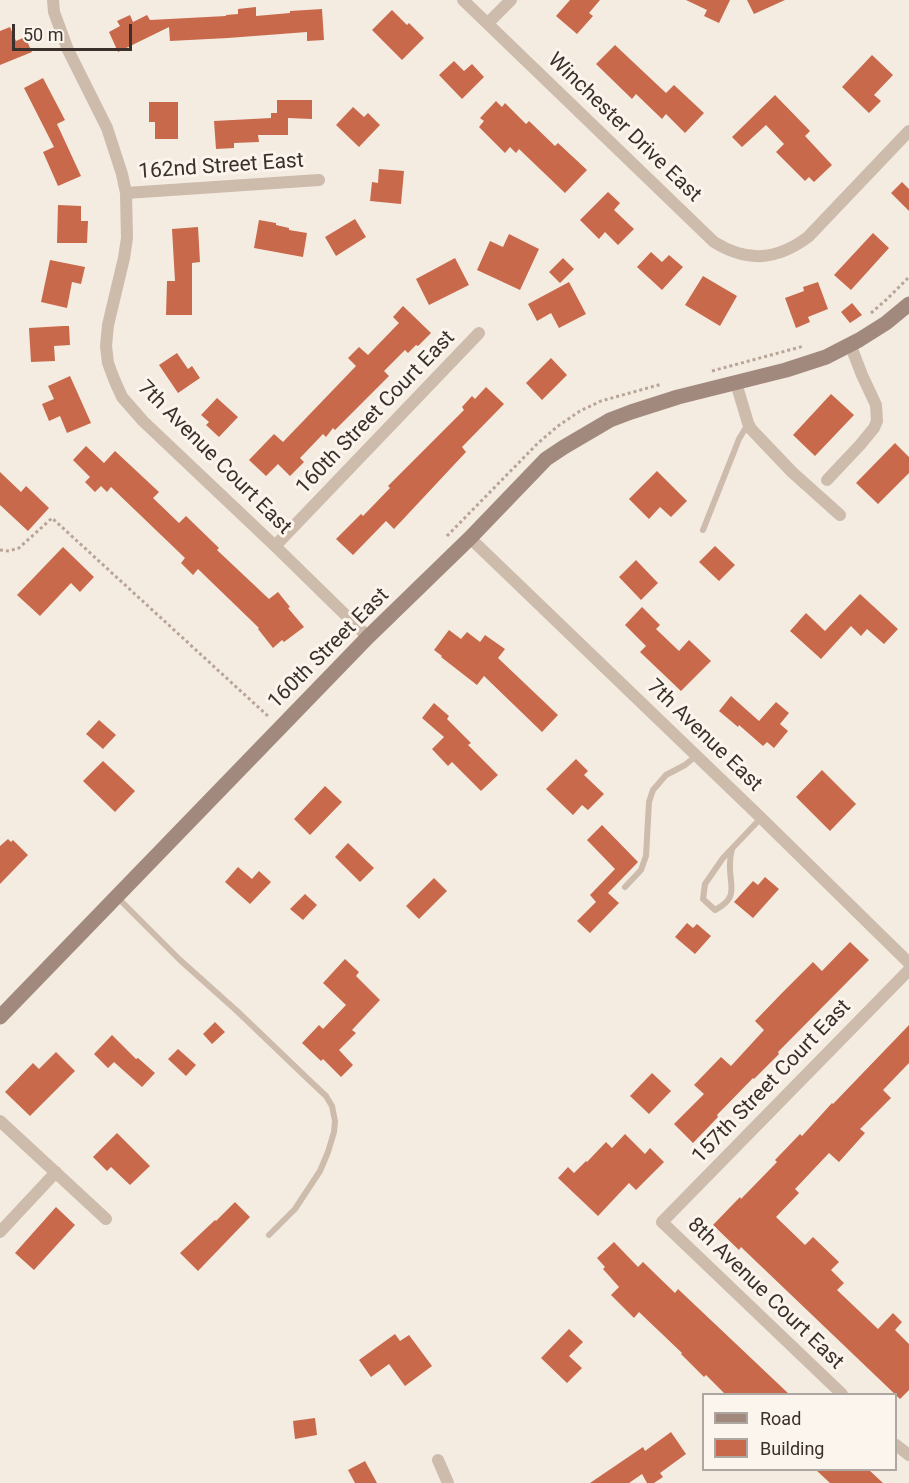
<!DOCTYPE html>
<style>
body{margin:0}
#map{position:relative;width:909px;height:1483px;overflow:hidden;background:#f4ebe1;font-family:Roboto,sans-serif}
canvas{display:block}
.legend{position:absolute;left:702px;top:1393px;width:195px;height:78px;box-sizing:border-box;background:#fbf5ee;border:2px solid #aea6a0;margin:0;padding:8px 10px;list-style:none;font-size:18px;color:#3b302b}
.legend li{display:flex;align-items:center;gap:12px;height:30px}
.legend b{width:30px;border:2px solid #aea6a0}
.scale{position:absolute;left:12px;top:24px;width:120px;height:27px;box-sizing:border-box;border:3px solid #3b302b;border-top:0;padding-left:8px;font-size:18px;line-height:21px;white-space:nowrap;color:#3b302b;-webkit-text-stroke:4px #fbf5ee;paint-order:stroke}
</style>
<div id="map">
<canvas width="909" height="1483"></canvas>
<ul class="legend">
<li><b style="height:8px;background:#a18a7d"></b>Road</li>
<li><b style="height:16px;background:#c8694b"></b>Building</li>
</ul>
<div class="scale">50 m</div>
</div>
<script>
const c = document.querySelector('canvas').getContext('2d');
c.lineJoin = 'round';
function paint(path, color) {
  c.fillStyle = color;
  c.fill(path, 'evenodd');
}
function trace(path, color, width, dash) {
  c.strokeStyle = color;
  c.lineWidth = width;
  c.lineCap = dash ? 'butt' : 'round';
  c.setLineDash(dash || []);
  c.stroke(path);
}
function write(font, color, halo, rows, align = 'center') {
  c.font = font + ' Roboto,sans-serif';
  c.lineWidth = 6;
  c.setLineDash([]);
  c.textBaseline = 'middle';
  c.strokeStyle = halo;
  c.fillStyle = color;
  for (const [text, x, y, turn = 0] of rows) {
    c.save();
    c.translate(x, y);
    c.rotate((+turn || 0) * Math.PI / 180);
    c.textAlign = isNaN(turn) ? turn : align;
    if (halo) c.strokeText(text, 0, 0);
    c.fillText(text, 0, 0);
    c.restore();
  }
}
paint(new Path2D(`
 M570,0H600L589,13L593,16L577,34L556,16Z
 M686,0H730L719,23L704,16L707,10Z
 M747,0H785L754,14Z
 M256,7V16L290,13V11L322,9L324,40L307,41V32L228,38L170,41L169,27L118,52L109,32L120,26L117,21L130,15L133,22L147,15L150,20L226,16V15L238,14V9Z
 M392,10L407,25L409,23L424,38L402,60L372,30Z
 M10,27L16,41L25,37L32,52L0,65V31Z
 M615,45L666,93L674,85L704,113L685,133L666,114L662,119L636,94L632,99L596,64Z
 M872,55L893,75L874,95L881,101L869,113L842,87Z
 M454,61L464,71L472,64L484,77L462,99L439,75Z
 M43,78L65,120L57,124L81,176L58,186L43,152L54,147L24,88Z
 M775,95L810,131L805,136L832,165L814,182L809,177L805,181L776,152L784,144L766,125L742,147L732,137Z
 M277,100H312V119L288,118V135H258L259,142L234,143V148L216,149L214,121L271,118V113H277Z
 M496,101L502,107L505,103L526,124L529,121L555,146L558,143L587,170L565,193L519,149L516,153L510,147L505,153L479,127L484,121L480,118Z
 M149,102H178V139H155V122H149Z
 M353,107L364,117L368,113L380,125L359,147L336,125Z
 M379,169L404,171L401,204L370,201L372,182L378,183Z
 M902,182L909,189V211L891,193Z
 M608,192L620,203L614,210L634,229L618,245L605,232L599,239L580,220Z
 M58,205L81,206V221H88L87,243H57Z
 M355,219L366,237L336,256L325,237Z
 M259,220L276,223V225L289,228V230L307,233L303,257L254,248Z
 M198,227L200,262L192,263V315H166L167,281H175L172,229Z
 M873,233L889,248L851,290L834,275Z
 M509,234L539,249L520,290L477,270L490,241L503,247Z
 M651,252L662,262L669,255L683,267L662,290L637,267Z
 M455,258L469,285L429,305L416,279Z
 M563,258L574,269L560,283L549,272Z
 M50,260L85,267L81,284L72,282L67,308L41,302Z
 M703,276L737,296L720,326L685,305Z
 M569,282L586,314L559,328L551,313L537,321L528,304Z
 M818,282L828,309L808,317L810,322L796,328L785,298L804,291L803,287Z
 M852,303L862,315L850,323L841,312Z
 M403,306L431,333L418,346L416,345L408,353L405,350L384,371L389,376L335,430L333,428L326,437L323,434L300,458L304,462L290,476L278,464L266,476L249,460L274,434L283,442L356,366L348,358L359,347L368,355L399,323L393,317Z
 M63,326H69L70,345L54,346L55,361L31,362L29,328Z
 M177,353L188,369L192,366L200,378L178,393L159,365Z
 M551,358L567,375L542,400L526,383Z
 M70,376L91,423L67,433L60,416L49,421L42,404L54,399L48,386Z
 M486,387L504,404L462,447L466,452L394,529L386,521L353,555L336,539L361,514L363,516L390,488L388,486L464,410L462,407L472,396L475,399Z
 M831,394L854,415L815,456L793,435Z
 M217,398L238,417L219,437L206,425L209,422L201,415Z
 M895,443L909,457V473L878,504L856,483Z
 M86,446L104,463L115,451L159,492L153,498L179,523L186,516L219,548L217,550L269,599L278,592L290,607L288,608L304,627L284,642L282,640L273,648L258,629L259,628L198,569L193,575L181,563L185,558L111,487L107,492L101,486L95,492L85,482L90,477L73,460Z
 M657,471L687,501L671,517L660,507L649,519L629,499Z
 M0,472L21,492L26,486L49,508L28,531L0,505Z
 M715,546L735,565L719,581L699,562Z
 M63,547L94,577L80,592L71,583L40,616L17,595Z
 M636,560L658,583L641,600L619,577Z
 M860,594L898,629L884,644L867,629L861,636L851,626L821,659L790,631L806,613L825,631Z
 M642,607L660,625L656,629L679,651L689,640L711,661L681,691L640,652L646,646L625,625Z
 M449,630L461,639L467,632L480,642L485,635L505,649L498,658L558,715L542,732L484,676L477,685L441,657L442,656L434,650Z
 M731,696L759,721L776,702L789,713L780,724L788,731L774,748L767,742L763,746L739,725L738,727L719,711Z
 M434,703L449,716L447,719L471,743L468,745L498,775L481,791L452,762L448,766L432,749L444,737L422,718Z
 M99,720L116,735L103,749L86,734Z
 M576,759L588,771L584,775L604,794L588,810L582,805L573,815L546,789Z
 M103,761L135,791L115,812L83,781Z
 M822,770L856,804L830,831L796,797Z
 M325,786L342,802L310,835L294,819Z
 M602,825L638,862L608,893L619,903L590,933L577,921L596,902L590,895L615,869L587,840Z
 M8,839L11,842L13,840L28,855L0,884V846Z
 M348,843L374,868L360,882L335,857Z
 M238,867L252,879L259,871L271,882L250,904L225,882Z
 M765,877L779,889L753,918L734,902L753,881L758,885Z
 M434,878L447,891L419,919L406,906Z
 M305,894L317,905L303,920L290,909Z
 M687,923L693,928L697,924L711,936L695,954L675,937Z
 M850,942L869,960L778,1052L779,1054L754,1079L753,1078L717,1115L718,1117L693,1143L674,1124L704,1094L694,1085L721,1057L731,1066L764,1030L755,1021L782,993L813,962L822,971Z
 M345,959L359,972L356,976L380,1000L352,1030L356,1033L339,1050L353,1065L341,1077L323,1059L321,1061L302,1043L319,1025L323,1029L346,1005L323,983Z
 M215,1022L225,1032L212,1044L203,1034Z
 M909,1025V1063L883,1090L891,1098L860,1129L865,1133L839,1162L829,1153L795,1189L799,1193L776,1217L805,1245L813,1237L839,1262L831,1270L844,1283L837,1290L878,1329L893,1313L902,1322L895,1330L909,1344V1390L900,1399L741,1247L739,1250L713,1225L740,1197L741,1199L777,1162L775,1160L800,1134L802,1136L832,1103L833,1104Z
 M112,1035L136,1059L138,1058L155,1073L142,1087L114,1062L108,1068L94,1054Z
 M178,1049L196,1065L186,1076L168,1059Z
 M56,1052L75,1071L30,1116L5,1092L33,1063L39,1069Z
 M652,1073L671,1091L649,1114L630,1096Z
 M117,1133L150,1166L130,1185L111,1167L107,1171L93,1157Z
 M625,1134L645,1154L650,1148L664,1162L636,1190L629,1183L598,1216L558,1178L568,1167L574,1173L586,1161L587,1162L606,1142L612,1148Z
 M235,1202L250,1217L198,1271L180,1253L215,1220L216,1221Z
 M56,1207L75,1225L34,1270L15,1253Z
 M614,1242L638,1267L643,1262L675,1293L678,1289L790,1395H726L706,1375L704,1377L681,1354L682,1353L639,1312L634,1318L611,1295L619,1287L603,1269L605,1267L597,1258Z
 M569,1329L583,1342L569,1356L582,1368L567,1383L541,1358Z
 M395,1334L400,1341L409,1335L432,1366L405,1386L389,1364L371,1377L359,1360Z
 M315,1418L317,1435L295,1439L293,1421Z
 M671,1432L686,1454L660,1473L663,1477L654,1483H647L642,1474L629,1483H590L643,1447L645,1451Z
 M365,1461L377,1483H355L348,1470Z
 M816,1470H869L883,1483H830Z`), '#c8694b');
trace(new Path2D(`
 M871,313L886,300L909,277
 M712,371L804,346
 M447,536L538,443L558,426L580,411L601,401L662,384
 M0,550L9,551L19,548L52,518L269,717`), '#b9a596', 3, [3, 3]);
trace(new Path2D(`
 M703,530L739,439L748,424
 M732,849C731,853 730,858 730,863C729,886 740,897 715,910L703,899L705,884L723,858L761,818
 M625,887L641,870L646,856L649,802L653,790L666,775L685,765L696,756
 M117,897L180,960L237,1011L309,1080L326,1096L332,1106L335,1121L334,1132L328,1152L320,1171L295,1209L269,1235`), '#cdbbac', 6);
trace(new Path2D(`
 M53,0L54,12L68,50L107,128L122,174L126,193L127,238L124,258L108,325L106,346L108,363L114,379L122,397L143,421L275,546L368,637
 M463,0L714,242C748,263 777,260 808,237L909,131
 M488,23L511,0
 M126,193L319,180
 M736,383L748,423L751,429L792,472L840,515
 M827,480L860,445L874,428L877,421L876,405L862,375L850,344
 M470,538L756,813L909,963
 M275,546L479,333
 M0,1121L106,1219
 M0,1232L56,1172
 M842,1394L662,1222L909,970
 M896,1445L909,1455
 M438,1460L448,1483`), '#cdbbac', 12);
trace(new Path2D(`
 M0,1017L368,637L470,538L546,459L564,447L610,420L631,412L678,397L786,370L826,357L859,340L886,323L909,304`), '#a18a7d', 15);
write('21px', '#3b302b', '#fbf5ee', [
 ["Winchester Drive East",624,128,44],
 ["162nd Street East",221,167,-4],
 ["160th Street Court East",376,413,-46],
 ["7th Avenue Court East",214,458,45],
 ["160th Street East",329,649,-45],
 ["7th Avenue East",704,736,44],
 ["157th Street Court East",772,1082,-46],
 ["8th Avenue Court East",765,1294,44]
]);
</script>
